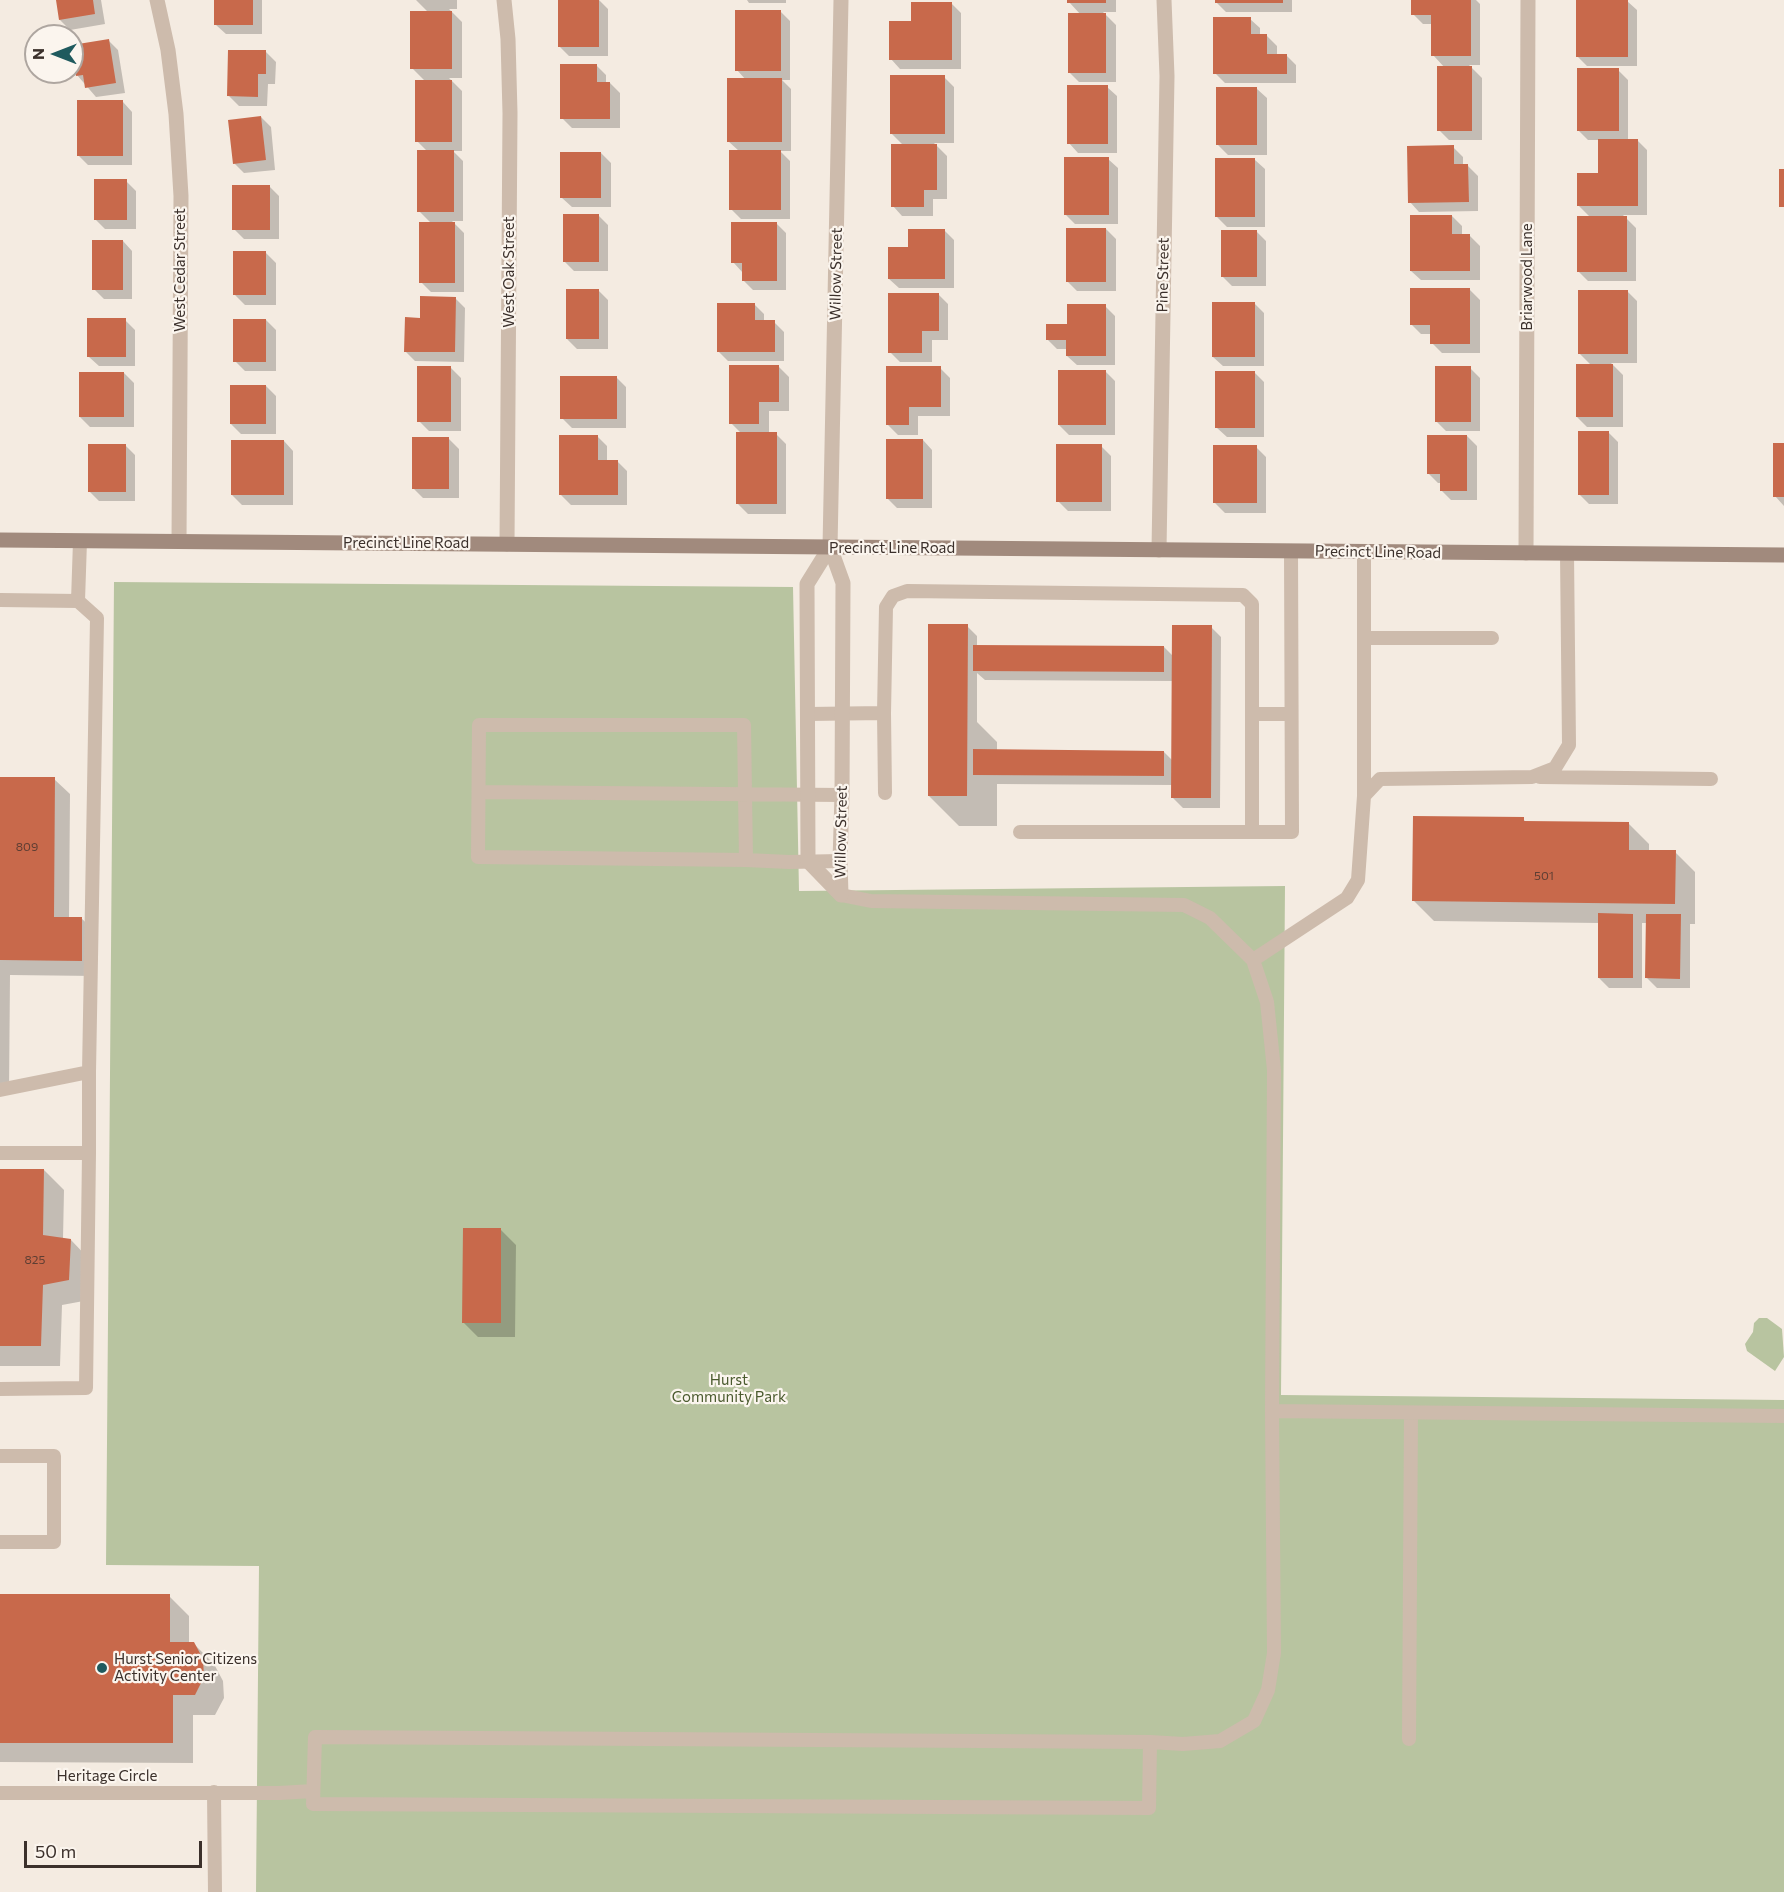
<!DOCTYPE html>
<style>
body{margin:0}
#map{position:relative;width:1784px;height:1892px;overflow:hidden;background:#f4ebe1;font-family:Commissioner,sans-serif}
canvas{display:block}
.north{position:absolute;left:24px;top:24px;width:60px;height:60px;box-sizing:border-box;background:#fbf5ee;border:2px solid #aea6a0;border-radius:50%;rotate:270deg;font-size:16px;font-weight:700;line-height:24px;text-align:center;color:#3b302b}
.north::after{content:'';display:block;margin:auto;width:21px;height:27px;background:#1f5a5e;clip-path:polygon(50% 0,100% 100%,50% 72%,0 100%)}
.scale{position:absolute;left:24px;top:1841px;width:178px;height:27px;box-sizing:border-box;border:3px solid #3b302b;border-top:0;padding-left:8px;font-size:18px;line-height:21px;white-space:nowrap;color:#3b302b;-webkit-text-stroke:4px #fbf5ee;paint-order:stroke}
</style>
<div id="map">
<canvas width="1784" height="1892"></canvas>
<div class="north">N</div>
<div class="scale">50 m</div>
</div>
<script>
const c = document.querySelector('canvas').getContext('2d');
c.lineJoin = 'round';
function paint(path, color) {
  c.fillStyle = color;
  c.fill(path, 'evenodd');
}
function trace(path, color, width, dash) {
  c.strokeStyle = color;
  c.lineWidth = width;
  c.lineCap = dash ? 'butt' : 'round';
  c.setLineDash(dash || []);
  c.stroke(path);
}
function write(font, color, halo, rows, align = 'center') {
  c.font = font + ' Commissioner,sans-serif';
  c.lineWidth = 4.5;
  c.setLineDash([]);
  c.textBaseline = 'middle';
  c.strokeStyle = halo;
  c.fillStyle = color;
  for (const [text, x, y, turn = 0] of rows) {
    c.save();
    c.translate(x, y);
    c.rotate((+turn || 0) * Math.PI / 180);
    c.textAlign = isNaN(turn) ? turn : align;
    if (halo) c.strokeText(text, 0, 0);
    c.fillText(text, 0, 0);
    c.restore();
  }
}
paint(new Path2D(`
 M114,582L793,587L799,891L1285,886L1281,1395L1784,1400V1892H256L259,1566L106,1565Z
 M1759,1318H1767L1782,1329L1784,1357L1775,1371L1747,1351L1745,1344L1753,1332L1754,1323Z`), '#b8c4a0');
paint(new Path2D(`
 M57,0H101L105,24L70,30L60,20Z
 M216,0H262V34H226L216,25Z
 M416,0H457V9H449L462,22V78H449L462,91V151H453L463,161V221H452L464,233V292H431L421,282L431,223L419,211L427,151L417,141L425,81L412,68L428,12Z
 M559,0H599L608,9V56H569L559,46Z
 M747,0H786V3H749Z
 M1069,0H1116V12H1103L1116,25V82H1079L1069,72L1081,15L1069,2Z
 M1216,0H1292V12H1226L1216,2Z
 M1413,0H1476L1480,4V65H1469L1482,78V140H1449L1439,130L1445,68L1433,55V24H1423L1413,14Z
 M1627,1L1637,10V66H1587L1577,56Z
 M951,3L961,13V69H900L891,59L913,23Z
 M780,11L790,21V80H782L791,89V151H780L790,161V219H741L731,209L739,151L728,141L746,80L737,70Z
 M1250,19L1260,28V36H1267L1277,46V55H1286L1296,65V83H1225L1215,73Z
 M108,40L118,50L125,93L96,97L77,75Z
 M266,52L276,62L275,84H268L267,106H239L229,96Z
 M596,65L606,75V83H610L620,93V128H572L562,118Z
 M1618,70L1628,80V140H1637L1647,150V215H1623L1636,228V281H1588L1578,271L1591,218L1578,205L1599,175V140H1588L1578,130Z
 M944,77L954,87V143H934L947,156V199H933V216H902L893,206L904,146L891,133Z
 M1107,87L1117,96V153H1078L1069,143Z
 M1257,89L1267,98V155H1228L1218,145Z
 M123,102L132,112V165H88L78,155Z
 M261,117L271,127L275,170L244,173L234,163Z
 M1453,147L1463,157V166H1468L1478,176V211L1419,212L1410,202Z
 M601,153L611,163V207H572L562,198Z
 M1108,159L1118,168V224H1075L1065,214Z
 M1255,160L1265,169V227H1227L1217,217Z
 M126,181L136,191V229H105L95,219Z
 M269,186L279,196V239H244L234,229Z
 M598,215L608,225V271H574L564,261Z
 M1452,216L1462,226V236H1470L1480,246V280H1421L1411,271Z
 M776,223L786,233V290H753L743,280V273L733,262Z
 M1106,229L1116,239V291H1077L1067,281Z
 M944,230L954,240V288H899L889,279L909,248Z
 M1256,231L1266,241V286H1232L1222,276Z
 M123,241L132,251V299H104L94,289Z
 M266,253L276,263V305H245L235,295Z
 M598,290L608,300V349H577L567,339Z
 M1470,290L1480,300V353H1442L1432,343V334H1421L1411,324Z
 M1627,291L1637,301V363H1611L1623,375V427H1587L1577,417L1591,365L1579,353Z
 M938,294L948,304V340H932V362H900L890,352Z
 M455,298L465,308L464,362L415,361L405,351L421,319Z
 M1254,303L1264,313V366H1223L1213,357Z
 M754,304L764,314V322H774L784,332V361H728L718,351Z
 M1105,306L1115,316V365H1077L1067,356V349H1057L1047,339Z
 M125,320L135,330V366H99L89,357Z
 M266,320L276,330V371H245L235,361Z
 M779,367L789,377V411H769V434H776L786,444V514H748L738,504L742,434L731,423Z
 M451,368L461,378V431H429L419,421Z
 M940,368L950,378V416H918V435H898L888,425Z
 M1470,368L1480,378V431H1446L1436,421Z
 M1105,371L1115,381V435H1069L1059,425Z
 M1254,372L1264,382V437H1227L1217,428Z
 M124,373L134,383V427H90L80,417Z
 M616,377L626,387V428H572L562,418Z
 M266,386L276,396V434H241L231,424Z
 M1608,432L1618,442V504H1589L1579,494Z
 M597,436L607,446V461H617L627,471V505H571L561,495Z
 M1467,436L1477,446V500H1451L1441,490V483H1438L1428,473Z
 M449,439L459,449V498H423L413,488Z
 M923,440L932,450V508H897L887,498Z
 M284,441L293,451V505H242L232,495Z
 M1784,444V506L1775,496Z
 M125,445L135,455V501H99L89,491Z
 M1101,446L1111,456V511H1068L1058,501Z
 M1256,447L1266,457V513H1225L1215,503Z
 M967,626L977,636V647H1164L1174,657L1211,627L1221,637L1220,808H1183L1173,798V785L997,784V826H959L929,796ZM977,673L985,680L1173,681V761L1164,752L997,751V742L977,722Z
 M0,779H54L70,794L69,918H81L97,933L96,976L10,975L9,1092H0Z
 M1523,819L1527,823L1629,824L1649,844V851L1675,852L1695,872V924H1690V988H1657L1647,978L1648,923H1642V988H1609L1599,978V923L1434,921L1414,901Z
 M0,1170H44L64,1190L63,1239L71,1240L91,1261L89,1300L62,1305L60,1366H0Z
 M501,1230L516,1245L515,1337H478L463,1322Z
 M0,1596H169L189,1616V1643H193L214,1664L223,1681L224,1698L215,1715H193V1763L0,1762Z`), '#0003');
paint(new Path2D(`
 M56,0H93L95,14L59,20Z
 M214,0H253V25H214Z
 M558,0H599V47H558Z
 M1067,0H1106V3H1067Z
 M1215,0H1283V3H1215Z
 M1411,0H1471V56H1431V15H1411Z
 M1576,0H1628V57H1576Z
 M911,2H952V60H889V21H911Z
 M735,10H781V71H735Z
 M410,11H452V69H410Z
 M1068,13H1106V73H1068Z
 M1213,17H1251V34H1267V54H1287V74H1213Z
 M109,39L116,83L85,88L83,75L76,76L72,45Z
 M228,50H266V74H258V97L227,96Z
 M560,64H597V82H610V119H560Z
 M1437,66H1472V131H1437Z
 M1577,68H1619V131H1577Z
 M890,75H945V134H890Z
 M727,78H782V142H727Z
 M415,80H452V142H415Z
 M1067,85H1108V144H1067Z
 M1216,87H1257V145H1216Z
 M77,100H123V156H77Z
 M261,116L266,160L233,164L228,120Z
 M1598,139H1638V206H1577V173H1598Z
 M891,144H937V190H924V207H891Z
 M1454,145V164H1468L1469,202L1408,203L1407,146Z
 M417,150H454V212H417Z
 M729,150H781V210H729Z
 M560,152H601V198H560Z
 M1064,157H1109V215H1064Z
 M1215,158H1255V217H1215Z
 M1779,169H1784V207H1779Z
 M94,179H127V220H94Z
 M232,185H270V230H232Z
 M563,214H599V262H563Z
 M1410,215H1452V234H1470V271H1410Z
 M1577,216H1627V272H1577Z
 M419,222H455V283H419Z
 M731,222H777V281H742V263H731Z
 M1066,228H1106V282H1066Z
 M908,229H945V279H888V247H908Z
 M1221,230H1257V277H1221Z
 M92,240H123V290H92Z
 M233,251H266V295H233Z
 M1410,288H1470V344H1430V325H1410Z
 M566,289H599V339H566Z
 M1578,290H1628V354H1578Z
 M888,293H939V331H922V353H888Z
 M420,296L456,297L455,352H404L405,317L420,318Z
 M1212,302H1255V357H1212Z
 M717,303H755V320H775V352H717Z
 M1067,304H1106V356H1066V340H1046V324H1067Z
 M87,318H126V357H87Z
 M233,319H266V362H233Z
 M1576,364H1613V417H1576Z
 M729,365H779V402H759V424H729Z
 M417,366H451V422H417Z
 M886,366H941V407H909V425H886Z
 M1435,366H1471V422H1435Z
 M1058,370H1106V425H1058Z
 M1215,371H1255V428H1215Z
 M79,372H124V417H79Z
 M560,376H617V419H560Z
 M230,385H266V424H230Z
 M1578,431H1609V495H1578Z
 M736,432H777V504H736Z
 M559,435H598V460H618V495H559Z
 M1427,435H1467V491H1440V474H1427Z
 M412,437H449V489H412Z
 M886,439H923V499H886Z
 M231,440H284V495H231Z
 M1773,443H1784V497H1773Z
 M88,444H126V492H88Z
 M1056,444H1102V502H1056Z
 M1213,445H1257V503H1213Z
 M928,624H968L967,796H928Z
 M1172,625H1212L1211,798H1171Z
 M973,645L1164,646V672L973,671Z
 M973,749L1164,751V776L973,775Z
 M0,777H55L54,917H82V961L0,960Z
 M1413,816L1524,817V821L1629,822V850H1676L1675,904L1412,901Z
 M1598,913L1633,914V978H1598Z
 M1646,914H1681L1680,979L1645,978Z
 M0,1169H44L43,1235L71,1239L69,1280L43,1285L41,1346H0Z
 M463,1228H501V1323H462Z
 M0,1594H170V1642H194L203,1659L204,1677L195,1695H173V1743H0Z`), '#c8694b');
trace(new Path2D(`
 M1364,552V638
 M0,600L78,601L80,541
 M884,713L886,607L893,596L907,591L1243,595L1252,604V832
 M808,714L884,713L885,793
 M1252,714H1291
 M1540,777L1711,779
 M479,792L842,795
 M1364,796V638H1492
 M1020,832H1292L1291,551
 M746,860L744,725H479L478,857L746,860L789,862L840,861
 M841,895L871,901L1184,905L1210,918L1253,960L1267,1002L1274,1070L1272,1411L1274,1653L1268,1690L1254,1721L1220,1741L1183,1744L1150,1742L315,1737L313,1804L1149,1808L1150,1742
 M1253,960L1347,898L1358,880L1364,796L1380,779L1532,777L1555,768L1569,745L1567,553
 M0,1090L89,1072L97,618L78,601
 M0,1153H89V1072
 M0,1389L86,1388L89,1153
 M1272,1411L1784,1416
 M0,1456H54V1542H0
 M1409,1739L1411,1413
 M214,1792L215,1892
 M0,1793H279L313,1791`), '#cdbbac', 14);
trace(new Path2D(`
 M157,0L168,50L176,114L181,196L179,541
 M504,0L508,39L510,113L507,544
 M830,547L807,584L808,861L841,895
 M1159,550L1167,76L1164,0
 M1526,553L1528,0
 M841,895L840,861L842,795L843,583L830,547L841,0`), '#cdbbac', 15);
trace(new Path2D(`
 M0,540L1784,555`), '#a18a7d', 15);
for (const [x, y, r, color] of [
 [102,1668,6,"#1f5a5e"]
]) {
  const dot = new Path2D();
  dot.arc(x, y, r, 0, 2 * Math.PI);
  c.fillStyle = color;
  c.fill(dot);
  trace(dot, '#fbf5ee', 2);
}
write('12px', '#5e3e33', null, [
 ["809",27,847],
 ["501",1544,876],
 ["825",35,1260]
]);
write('15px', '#3b302b', '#fbf5ee', [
 ["West Cedar Street",180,270,-90],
 ["West Oak Street",509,272,-90],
 ["Willow Street",836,274,-89],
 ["Pine Street",1163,275,-89],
 ["Briarwood Lane",1527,277,-90],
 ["Precinct Line Road",406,543],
 ["Precinct Line Road",892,548],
 ["Precinct Line Road",1378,552,1],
 ["Willow Street",841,832,-89],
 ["Heritage Circle",107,1776]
]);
write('15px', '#4a5a2e', '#fbf5ee', [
 ["Hurst",729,1380],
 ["Community Park",729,1397]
]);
write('15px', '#3b302b', '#fbf5ee', [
 ["Hurst Senior Citizens",114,1659],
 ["Activity Center",114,1676]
], 'left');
</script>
